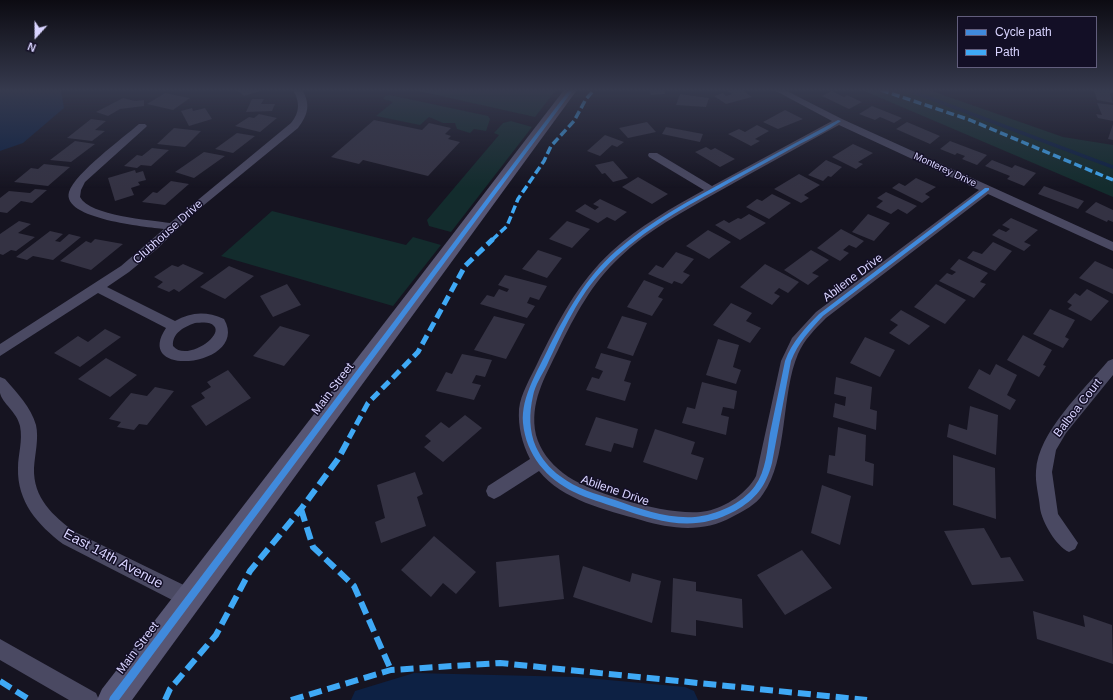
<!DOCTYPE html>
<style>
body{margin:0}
#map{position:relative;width:1113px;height:700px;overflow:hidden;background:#161421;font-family:Helvetica,sans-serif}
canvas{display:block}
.legend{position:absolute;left:957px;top:16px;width:140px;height:52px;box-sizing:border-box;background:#130f26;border:1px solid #625e7d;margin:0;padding:5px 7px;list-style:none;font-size:12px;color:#d9d4ff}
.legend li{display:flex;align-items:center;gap:8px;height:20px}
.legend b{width:20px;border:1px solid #625e7d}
.north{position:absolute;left:16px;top:16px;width:40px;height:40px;-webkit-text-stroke:3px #130f26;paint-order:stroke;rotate:201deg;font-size:11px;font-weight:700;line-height:16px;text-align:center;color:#d9d4ff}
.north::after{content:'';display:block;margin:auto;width:14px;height:18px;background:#d9d4ff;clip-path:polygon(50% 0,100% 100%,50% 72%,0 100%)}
</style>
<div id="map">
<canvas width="1113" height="700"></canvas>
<ul class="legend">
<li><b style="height:5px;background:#408adc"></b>Cycle path</li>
<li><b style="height:5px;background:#3fa9f5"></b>Path</li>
</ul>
<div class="north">N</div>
</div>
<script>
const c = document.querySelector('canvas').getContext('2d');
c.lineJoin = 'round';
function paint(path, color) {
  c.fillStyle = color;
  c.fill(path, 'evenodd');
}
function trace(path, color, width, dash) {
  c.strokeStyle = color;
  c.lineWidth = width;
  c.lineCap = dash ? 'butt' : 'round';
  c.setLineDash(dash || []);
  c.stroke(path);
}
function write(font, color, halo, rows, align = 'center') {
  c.font = font + ' Helvetica,sans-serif';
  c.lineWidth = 3;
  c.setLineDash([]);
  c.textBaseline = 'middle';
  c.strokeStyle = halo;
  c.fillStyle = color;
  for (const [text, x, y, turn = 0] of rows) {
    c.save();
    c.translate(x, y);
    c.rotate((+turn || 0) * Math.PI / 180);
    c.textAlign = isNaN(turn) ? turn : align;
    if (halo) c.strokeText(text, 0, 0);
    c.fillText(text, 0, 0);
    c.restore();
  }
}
paint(new Path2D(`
 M414,90H556L535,117Z
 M862,90H929L1063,137L1113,145V197Z
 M390,95L488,116L490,119L486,131L474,129L470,133L457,129L455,123H443L429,117L420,125L376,116L393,102L383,99L385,96Z
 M511,121L532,127L451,232L429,226L427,220L499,135L494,133L503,123Z
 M272,211L406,245L413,237L441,245L393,306L221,256Z`), '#132c2d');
paint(new Path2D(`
 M0,90H61L64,108L23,143L0,151Z`), '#0d2144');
trace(new Path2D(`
 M908,90L1113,167`), '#0d2144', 3.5);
paint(new Path2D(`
 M414,673L576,677L685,687L694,691L698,700H351L355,691Z`), '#0d2144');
paint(new Path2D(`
 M237,90H260V91L244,96Z
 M649,90H664L665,94L651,95Z
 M732,90H742L752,97L726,104L714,96L723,93L726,96L732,94L728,91Z
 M1094,90H1113V93H1110L1113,103L1097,100Z
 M832,91L844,97L847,95L862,102L849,109L822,96Z
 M165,93L190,98L173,110L147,104Z
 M680,94L709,98L706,107L676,105Z
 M123,98L135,101L144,100V106L120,109L108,116L96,112Z
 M252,99H264L261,104H275L272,111L246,112Z
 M1097,103L1113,105V121L1098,118L1096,114L1102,115Z
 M872,106L902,118L894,123L880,117L875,120L859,114Z
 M192,108L193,111L205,108L212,119L189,126L181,111Z
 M785,110L803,119L778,129L763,122Z
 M259,114L277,118L260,132L235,126L249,117L254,118Z
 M91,119L106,121L95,130L105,131L92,141L67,138Z
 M374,120L422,130L429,123L451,128L445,134L451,136L448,139L460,142L428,176L363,160L359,164L331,157Z
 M647,122L656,132L628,138L619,128Z
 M907,122L940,136L930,144L896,129Z
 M1113,124V140L1108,139Z
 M757,125L769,131L755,139L760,141L751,146L728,134L739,129L745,132Z
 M666,127L703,134L700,142L662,134Z
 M174,128L201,131L185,147L157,144Z
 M237,133L255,136L233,153L215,149Z
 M605,135L624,142L617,147L612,145L600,156L587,151Z
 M75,141L95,144L71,162L50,160Z
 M950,141L987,155L977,165L962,159L965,156L957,153L955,155L940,149Z
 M853,144L873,153L858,162L863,164L856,169L832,157Z
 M706,147L711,150L715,148L735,159L720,167L695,152Z
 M152,148L169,150L151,166L141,165L137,168L124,166L137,155L142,156Z
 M204,152L225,156L194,178L175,172Z
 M826,160L842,167L831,177L828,176L823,181L808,175Z
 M992,160L1012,168L1015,165L1036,173L1024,186L1007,179L1010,176L985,166Z
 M613,161L628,178L613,182L605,173L602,174L595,165Z
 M44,164L70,167L48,186L14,182L31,168L38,169Z
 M135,170L136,173L143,171L146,180L138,182L140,185L131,188L134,195L115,201L108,178Z
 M799,174L820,185L804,195L809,198L801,203L774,189Z
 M638,177L668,194L652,204L622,187Z
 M916,178L936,187L925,194L930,197L922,203L892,188L899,183L905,186Z
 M171,181L189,184L165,205L142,202L153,192L157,193Z
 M1044,186L1084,201L1078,209L1038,194Z
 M35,189L47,190L32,203L21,201L7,213L0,212V198L9,191L30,193Z
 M886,192L917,206L907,214L898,209L891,214L876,207L883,201L877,198Z
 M772,194L791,203L769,219L746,207L757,199L762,201Z
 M600,199L627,212L615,221L607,217L598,223L575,211L585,204L595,210L599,207L593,204Z
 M1096,202L1113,210V222L1108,220L1107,222L1085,212Z
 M749,214L766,223L740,240L715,225L724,220L729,223L738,218L741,219Z
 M868,214L890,223L874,241L852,232Z
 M1011,218L1038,230L1024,242L1031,245L1024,251L992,235L999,229L1006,232L1010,229L1002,225Z
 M19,221L31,224L18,233L35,237L16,251L11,250L3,255L0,254V234Z
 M567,221L590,229L572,248L549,239Z
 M841,229L864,241L856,248L849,245L843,250L849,253L840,261L817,248Z
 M708,230L731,242L709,259L686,246Z
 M50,231L63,234L55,241L60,242L69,234L81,237L53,260L33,256L27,260L16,257Z
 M95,239L123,244L91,270L60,261L86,241L91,243Z
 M993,242L1012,251L995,271L967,258L973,251L982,254Z
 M538,250L562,258L547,278L522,269Z
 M811,250L829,260L812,273L819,276L808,285L784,270Z
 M676,252L694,259L683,272L690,275L682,284L674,281L672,284L648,274L656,265L663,268Z
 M959,259L988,273L980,282L986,284L974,298L939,281L947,273L952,275L956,272L950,269Z
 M1095,261L1113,269V294L1079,278Z
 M183,264L204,273L179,292L174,289L169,292L157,287L163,282L154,277L172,265L178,267Z
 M765,264L799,282L788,293L779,288L774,293L780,296L772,305L740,287Z
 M229,266L254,276L225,299L200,287Z
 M505,275L547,286L539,300L530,297L527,303L535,306L527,318L480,304L487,295L494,297L499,289L507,292L509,289L498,285Z
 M644,280L664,288L658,297L663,299L652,316L627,307Z
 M287,284L301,305L273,317L260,296Z
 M936,284L966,300L945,324L914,307Z
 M1087,289L1109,301L1091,321L1068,309L1072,305L1067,302L1075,293L1080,296Z
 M731,303L752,313L746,321L761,328L750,343L713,325Z
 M1050,309L1075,320L1065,337L1069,339L1063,348L1033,334Z
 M901,310L930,326L909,345L889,333L898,325L890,320Z
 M494,316L525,324L506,359L474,350Z
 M622,316L647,323L633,356L607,348Z
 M280,326L310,335L284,366L253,356Z
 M105,329L121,337L80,367L54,353L78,336L88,342Z
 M1023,335L1052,350L1043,365L1046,366L1039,377L1007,360Z
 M865,337L895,350L880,377L850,363Z
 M718,339L739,345L733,367L741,370L736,384L706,375Z
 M601,353L631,361L624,381L631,383L625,401L586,390L592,377L599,379L603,371L595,368Z
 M462,354L492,360L485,377L476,375L472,383L481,385L474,400L436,391L446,372L452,374Z
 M106,358L137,375L110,397L78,379Z
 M996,364L1017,375L1007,395L1016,400L1010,410L968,388L979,369L990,375Z
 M228,370L251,398L206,426L191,406L205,398L201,393L211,387L207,382Z
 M836,377L872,387L870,409L877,411L876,430L833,417L835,403L845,406L846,397L834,394Z
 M702,382L737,391L734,409L723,407L721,415L729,417L726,435L682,423L687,407L695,409Z
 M155,387L174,391L147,425L139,424L134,430L117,427L121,422L109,419L131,393L147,396Z
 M970,406L998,415L996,455L947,437L949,424L967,430Z
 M465,415L482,428L443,462L424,447L431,441L425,436L441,422L449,428Z
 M596,417L638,429L633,448L614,443L611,452L585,445Z
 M838,427L866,435L865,461L874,464L873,486L827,473L829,455L835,456Z
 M655,429L695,442L691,454L704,458L697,480L643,462Z
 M953,455L995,468L996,519L953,505Z
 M415,472L423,494L417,497L426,526L381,543L375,522L385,518L377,485Z
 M822,485L851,496L840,545L811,533Z
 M984,528L1001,558L1010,557L1024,581L972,585L944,531Z
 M434,536L476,572L456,594L443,583L431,597L401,570Z
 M802,550L832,588L785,615L757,575Z
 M559,555L564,599L499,607L496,562Z
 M583,566L630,582L632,573L661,581L652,623L573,597Z
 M673,578L696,582V591L742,599L743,628L696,620V636L671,632Z
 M1033,611L1085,627L1083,615L1112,625L1113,664L1037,639Z`), '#343243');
paint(new Path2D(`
 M293,90H302C311,104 308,115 298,128L193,214L157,249L129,272L107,287L175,321C191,312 206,311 224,319C251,366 131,380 166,328L98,293L0,356V344L121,266L164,229C147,227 61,219 69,192C75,173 123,138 139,124H145L147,126L145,128L85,182L81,190L80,197C90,216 150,220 170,223L291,123C300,112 300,102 293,90ZM195,323C201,323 210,321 214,326C224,336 186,362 173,346C172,333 184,327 195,323Z
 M774,90H785L842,119L1113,242V251L988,194L826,318C815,329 804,340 798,354C781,393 788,460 763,494C756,505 743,511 732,517C703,533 671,529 641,520C606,510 562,500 539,471L500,496L494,499L488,496L486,491L488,486L530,459C522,443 518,427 519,409C521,393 530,379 537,364C557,323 578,282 612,251C639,226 672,208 704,190L649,157L648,155L649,153H657L712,186L832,121ZM839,125L979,190L816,312L792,338L781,361L756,476C747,493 726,507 707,511C674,518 589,494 563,473C550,463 540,450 536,435C529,403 545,377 558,350C575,315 592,283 620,257C648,230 683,212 716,193C757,170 798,147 839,125Z
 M1113,359V375L1066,433L1056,450L1052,472L1058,514L1078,543L1075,549L1069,552C1056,546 1042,522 1040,508C1039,496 1035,483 1036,471C1038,432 1083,391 1108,361Z
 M0,377L5,379C17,393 31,407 36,425C39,439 35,453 34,468C33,498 53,516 75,532L196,591L198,598L196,605L189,607L182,605L63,544C38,525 17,502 18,468C18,454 23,441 20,426C17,412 2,403 0,393C0,388 0,382 0,377Z
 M0,639L96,693L99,700H69L0,660Z`), '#4a4962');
paint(new Path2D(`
 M564,90H577L132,700H97L102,689Z`), '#575674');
trace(new Path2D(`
 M881,90L970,120L1113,180
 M492,240L507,226L518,199L544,161L551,146L574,121L586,99L594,90`), '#3fa9f5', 3.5, [8, 3.5]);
trace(new Path2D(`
 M349,438L368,403L418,352L465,266L493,239`), '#3fa9f5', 5, [10, 5]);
trace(new Path2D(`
 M301,509L313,547L354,586L391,670
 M0,681L30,700
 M165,700L170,689L216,635L250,571L301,509L338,459L350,437
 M291,700L391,670L500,663L867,700`), '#3fa9f5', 6, [13, 6]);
paint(new Path2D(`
 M569,90H573L119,700H109L110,697Z
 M838,120L841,121C827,131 811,138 796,146C771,160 745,174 720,188C679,210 637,234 604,269C578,296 563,331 547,365C542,375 535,385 533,396C529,413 529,431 536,447C541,458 550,469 560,476C577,489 596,494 615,500C640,509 668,519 695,517C716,515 742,504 755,486C766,471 767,450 770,433C775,409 780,385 785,361C792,342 805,328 819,314L985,188H989V190L823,316C810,330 798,343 791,361L772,463C766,486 756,499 735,511C694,533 660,522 618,508C604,503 588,499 574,492C547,479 526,455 523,423C521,396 538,371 549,347C567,312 586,277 616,251C650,221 691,200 731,178C767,159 802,139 838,120Z`), '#408adc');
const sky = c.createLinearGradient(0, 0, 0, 188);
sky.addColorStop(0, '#0c0b12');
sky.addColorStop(0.48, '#363a4e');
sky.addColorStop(1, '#363a4e00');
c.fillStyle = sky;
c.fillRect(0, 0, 1113, 188);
write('10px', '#d9d4ff', '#130f26', [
 ["Monterey Drive",945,170,25]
]);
write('12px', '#d9d4ff', '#130f26', [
 ["Clubhouse Drive",168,232,-42],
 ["Abilene Drive",853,278,-37],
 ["Main Street",333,389,-53],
 ["Balboa Court",1078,408,-52],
 ["Abilene Drive",615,491,19],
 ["Main Street",138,648,-53]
]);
write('14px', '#d9d4ff', '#130f26', [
 ["East 14th Avenue",113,559,28]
]);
</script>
